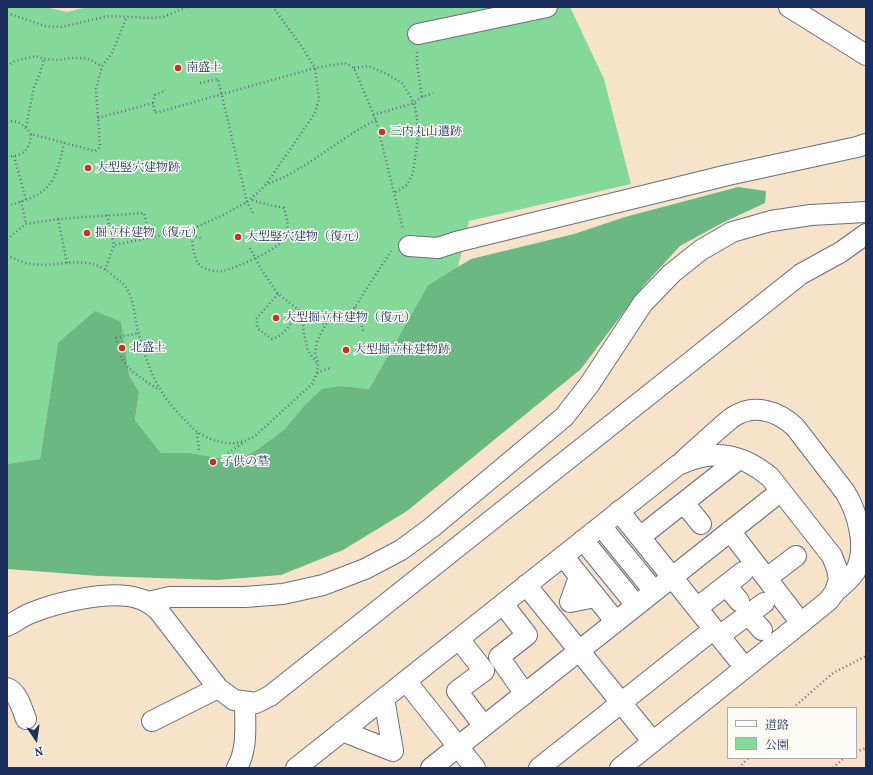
<!DOCTYPE html>
<meta charset="utf-8">
<style>
body{margin:0}
#map{position:relative;width:873px;height:775px;overflow:hidden;background:#f6e3ca;font-family:"IM FELL French Canon","Noto Serif JP",serif}
canvas{display:block}
.frame{position:absolute;inset:0;border:8px solid #1b2f5e;pointer-events:none}
.legend{position:absolute;left:727px;top:707px;width:130px;height:52px;box-sizing:border-box;background:#fdfcf7;border:1px solid #a3aaba;margin:0;padding:5px 7px;list-style:none;font-size:12px;color:#1b2f5e}
.legend li{display:flex;align-items:center;gap:8px;height:20px}
.legend b{width:20px;border:1px solid #a3aaba}
.north{position:absolute;left:16px;top:719px;width:40px;height:40px;-webkit-text-stroke:3px #fdfcf7;paint-order:stroke;rotate:167deg;font-size:11px;font-weight:700;line-height:16px;text-align:center;color:#1b2f5e}
.north::after{content:'';display:block;margin:auto;width:14px;height:18px;background:#1b2f5e;clip-path:polygon(50% 0,100% 100%,50% 72%,0 100%)}
</style>
<div id="map">
<canvas width="873" height="775"></canvas>
<div class="frame"></div>
<ul class="legend">
<li><b style="height:5px;background:#fff"></b>道路</li>
<li><b style="height:11px;background:#84d89a"></b>公園</li>
</ul>
<div class="north">N</div>
</div>
<script>
const c = document.querySelector('canvas').getContext('2d');
c.lineJoin = 'round';
function paint(path, color) {
  c.fillStyle = color;
  c.fill(path, 'evenodd');
}
function trace(path, color, width, dash) {
  c.strokeStyle = color;
  c.lineWidth = width;
  c.lineCap = dash ? 'butt' : 'round';
  c.setLineDash(dash || []);
  c.stroke(path);
}
function write(font, color, halo, rows, align = 'center') {
  c.font = font + ' "IM FELL French Canon","Noto Serif JP",serif';
  c.lineWidth = 3;
  c.setLineDash([]);
  c.textBaseline = 'middle';
  c.strokeStyle = halo;
  c.fillStyle = color;
  for (const [text, x, y, turn = 0] of rows) {
    c.save();
    c.translate(x, y);
    c.rotate((+turn || 0) * Math.PI / 180);
    c.textAlign = isNaN(turn) ? turn : align;
    if (halo) c.strokeText(text, 0, 0);
    c.fillText(text, 0, 0);
    c.restore();
  }
}
paint(new Path2D(`
 M7,7H46L67,12L87,7H570L604,79L631,184L469,221L458,267L428,285L369,389L342,386L303,407L285,429L258,449L237,461L190,453H161L135,420L139,392L129,375L121,322L58,343L40,459L7,464Z`), '#84d89a');
paint(new Path2D(`
 M738,187L766,191L765,203L722,223L680,246L644,285L581,369L407,511L343,550L281,575L217,580L99,576L7,569V464L40,459L58,343L95,311L121,322L129,375L139,392L135,420L161,453H190L237,461L258,449L285,429L303,407L322,389L342,386L369,389L428,285L471,259L574,234L625,217Z`), '#6bb882');
const minor = new Path2D(`
 M789,7L866,55
 M418,34L547,7
 M409,246L438,248L456,242L728,175L857,147L866,144
 M684,460C694,451 704,442 714,433C720,428 726,422 733,417C754,403 778,411 795,427L845,492C858,513 868,549 855,572C850,580 841,586 835,592
 M684,503L701,524
 M619,511L745,668
 M601,526L654,591
 M730,531L801,623
 M640,537L739,459
 M583,540L636,605
 M563,556L616,622
 M579,577L570,602L596,597
 M767,578L796,556
 M526,585L653,742
 M726,585L739,601
 M148,602L170,597H245L283,594L323,585L365,569L401,550L431,528L564,417L589,385L643,303L672,273L701,250L732,232L771,221L811,215L866,212
 M503,604L527,635L499,657L525,694
 M697,608L743,572
 M748,614L762,630
 M7,626C15,622 23,616 31,613C58,602 109,590 137,598C146,600 152,605 158,610L218,688L234,700L256,703L270,696L801,274L841,252L866,234
 M719,636L764,603
 M459,639L484,671L457,691L484,726
 M406,681L475,768
 M7,688C18,692 22,709 26,719
 M152,721L218,688
 M342,731L393,751L384,698
 M237,768C248,748 245,725 245,702
 M296,768L678,465C712,449 740,452 770,477L832,556L837,569L839,579L835,592L828,601L801,623L620,768
 M431,768L781,491
 M539,768L714,629`);
trace(minor, '#686e84', 22);
trace(new Path2D(`
 M7,13L45,26L61,27L109,16L151,18L163,17L187,7
 M417,52V64L422,97
 M7,66L15,61L36,56L44,59L59,60L71,58H86L102,66
 M354,68L368,66L387,74L403,84L414,103L417,118L418,137L413,173L407,185L394,193
 M200,83L218,79L247,202L254,215
 M153,103L155,95L166,90
 M373,115L414,103L422,97L433,93
 M98,118L153,103L155,113L315,68L345,63L354,68L376,120L403,229
 M7,122C18,119 25,126 31,134
 M26,127L34,87L40,73L44,59
 M7,156C22,157 31,149 31,134L95,151L100,147L96,89L102,66L112,53L127,16
 M14,156L26,200
 M265,185C306,171 337,139 376,120
 M21,201L26,224
 M7,206C50,194 55,185 64,143
 M107,215L114,245
 M58,219L67,263
 M192,229C192,240 192,260 202,267C207,270 217,272 223,271C236,268 279,249 285,238C290,228 287,218 284,208C272,205 262,204 250,199
 M192,235L203,239
 M7,239L26,224L58,219L144,213L150,238
 M250,248L261,269L278,294L315,322L326,324
 M7,255C15,259 23,263 32,264C52,267 73,259 93,264C103,266 113,276 121,282C133,291 134,313 137,327C142,348 149,370 160,389C166,400 176,411 185,420C191,427 197,433 206,437C224,445 237,446 255,436L312,384L317,373L318,363L315,352L317,342L321,333L326,324L335,319L344,316L355,307L391,251
 M105,270L114,245L192,229L221,216L247,202L265,186L315,113L319,99L315,68L302,47L273,7
 M278,294L256,319L258,329L272,339C286,335 292,322 298,310
 M355,307L364,333
 M302,313L304,334L308,351L317,363
 M117,342L116,338L139,333
 M121,356C127,371 146,381 159,390
 M317,373L332,367
 M197,433L199,450
 M228,453L243,443
 M793,708L833,673L866,656
 M856,752L866,748
 M739,768L748,758
 M833,768L844,758`), '#686e84', 2.5, [1, 3]);
trace(minor, '#fff', 20);
for (const [x, y, r, color] of [
 [178,68,4,"#c8321e"],
 [382,132,4,"#c8321e"],
 [88,168,4,"#c8321e"],
 [87,233,4,"#c8321e"],
 [238,237,4,"#c8321e"],
 [276,318,4,"#c8321e"],
 [122,348,4,"#c8321e"],
 [346,350,4,"#c8321e"],
 [213,462,4,"#c8321e"]
]) {
  const dot = new Path2D();
  dot.arc(x, y, r, 0, 2 * Math.PI);
  c.fillStyle = color;
  c.fill(dot);
  trace(dot, '#fdfcf7', 1.5);
}
write('12px', '#1b2f5e', '#fdfcf7', [
 ["南盛土",186,68],
 ["三内丸山遺跡",390,132],
 ["大型竪穴建物跡",96,168],
 ["掘立柱建物（復元）",95,233],
 ["大型竪穴建物（復元）",246,237],
 ["大型掘立柱建物（復元）",284,318],
 ["北盛土",130,348],
 ["大型掘立柱建物跡",354,350],
 ["子供の墓",221,462]
], 'left');
</script>
